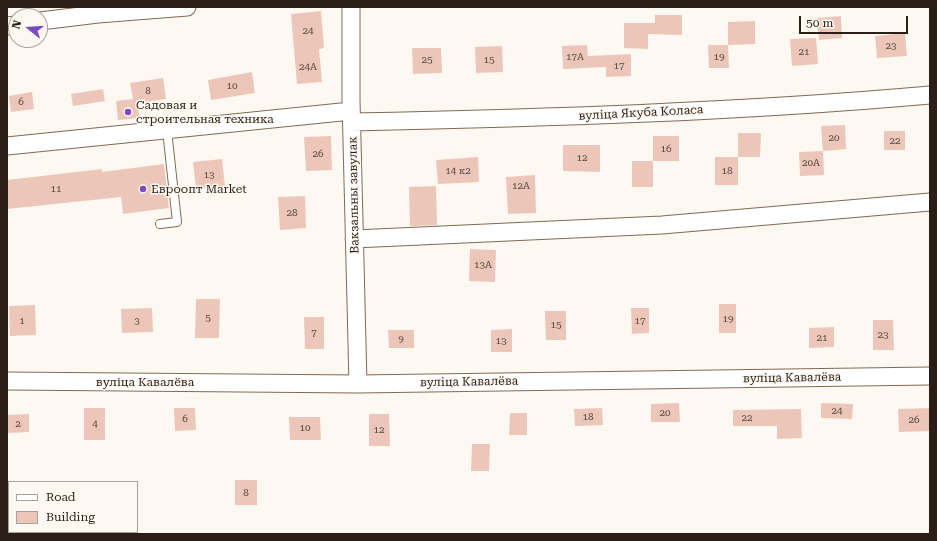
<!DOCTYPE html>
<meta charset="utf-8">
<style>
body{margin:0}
#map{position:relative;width:937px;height:541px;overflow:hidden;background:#fef8f3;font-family:"Roboto Serif",serif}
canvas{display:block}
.frame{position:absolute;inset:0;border:8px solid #291f16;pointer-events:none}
.legend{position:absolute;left:8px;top:481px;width:130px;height:52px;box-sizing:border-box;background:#fef8f3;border:1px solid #a9a19b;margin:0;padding:5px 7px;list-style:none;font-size:12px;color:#291f16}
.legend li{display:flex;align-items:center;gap:8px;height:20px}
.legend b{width:20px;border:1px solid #a9a19b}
.north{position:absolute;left:8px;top:8px;width:40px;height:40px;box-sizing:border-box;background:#fef8f3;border:1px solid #a9a19b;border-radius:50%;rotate:287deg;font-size:11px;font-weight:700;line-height:16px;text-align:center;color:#291f16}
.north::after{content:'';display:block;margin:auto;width:14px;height:18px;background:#7b4bc3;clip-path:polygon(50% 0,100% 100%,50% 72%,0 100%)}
.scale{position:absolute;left:799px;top:16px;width:109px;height:18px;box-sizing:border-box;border:2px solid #291f16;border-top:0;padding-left:5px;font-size:12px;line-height:14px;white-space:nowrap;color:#291f16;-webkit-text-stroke:3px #fef8f3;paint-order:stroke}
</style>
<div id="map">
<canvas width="937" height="541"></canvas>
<div class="frame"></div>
<ul class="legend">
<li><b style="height:5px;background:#fff"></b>Road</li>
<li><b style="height:11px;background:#ecc7b9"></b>Building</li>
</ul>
<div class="north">N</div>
<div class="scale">50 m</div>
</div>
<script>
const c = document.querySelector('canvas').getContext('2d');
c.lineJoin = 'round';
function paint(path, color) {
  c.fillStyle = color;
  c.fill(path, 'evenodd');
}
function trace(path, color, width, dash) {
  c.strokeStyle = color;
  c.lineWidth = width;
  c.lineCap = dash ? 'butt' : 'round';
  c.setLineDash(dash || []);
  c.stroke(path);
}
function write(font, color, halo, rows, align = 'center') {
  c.font = font + ' "Roboto Serif",serif';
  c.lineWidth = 3;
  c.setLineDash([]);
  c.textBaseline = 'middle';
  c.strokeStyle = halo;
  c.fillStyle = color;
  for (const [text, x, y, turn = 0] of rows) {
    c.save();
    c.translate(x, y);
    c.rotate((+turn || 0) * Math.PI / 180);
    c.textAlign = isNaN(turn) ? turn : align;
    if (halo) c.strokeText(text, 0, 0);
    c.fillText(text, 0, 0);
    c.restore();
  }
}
paint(new Path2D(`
 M321,11L324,48L319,49L322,82L297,84L291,14Z
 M655,15H682V35L648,34V49L624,48V23H655Z
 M841,16L842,38L819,40L817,18Z
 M755,21V44L728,45V22Z
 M905,33L907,56L877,58L875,36Z
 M816,38L818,64L792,66L790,39Z
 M587,45L588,56L631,54V76L606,77V67L563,69L562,46Z
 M708,45H728L729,68H709Z
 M502,46L503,72L476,73L475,47Z
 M412,48H441L442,73L413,74Z
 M252,72L255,93L211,100L208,80Z
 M163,78L166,99L138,103L139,118L118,120L116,101L133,99L130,83Z
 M103,89L105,101L73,106L71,94Z
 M32,92L34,109L11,112L9,96Z
 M845,125L846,149L823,151L821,126Z
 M884,131H905V150H884Z
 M738,133H761L760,157H738Z
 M331,136L332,170L306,171L304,137Z
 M653,136H679V161H653Z
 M563,145H600V172L563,171Z
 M823,151L824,175L800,176L799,152Z
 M478,157L479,182L438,184L436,160Z
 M715,157H738V185H715Z
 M222,159L225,186L196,189L193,162Z
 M632,161H653V187H632Z
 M164,164L169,208L123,214L121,197L7,209V180L102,169V172Z
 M535,175L536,213L508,214L506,177Z
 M436,186L437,225L410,226L409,187Z
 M305,196L306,228L280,230L278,197Z
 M470,249L496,250L495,282L469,281Z
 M196,299H220L219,338H195Z
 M719,304H736V333H719Z
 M35,305L36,335L10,336L9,306Z
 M152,308L153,332L122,333L121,309Z
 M631,308H649V333L632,334Z
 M545,311H566V340H546Z
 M304,317H324V349H305Z
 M873,320H893L894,350H873Z
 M834,327V347L809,348V328Z
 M512,329V352H491V330Z
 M388,330H414V348H389Z
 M679,403L680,422H651V404Z
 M821,403L853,404L852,419L821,418Z
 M84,408H105V440H84Z
 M174,408H195L196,430L175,431Z
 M602,408L603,425L575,426L574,409Z
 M930,408V431L899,432L898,409Z
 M801,409L802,438L777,439V426H733V410Z
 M510,413H527V435H509Z
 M29,414V432L7,433V415Z
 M369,414H389L390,446H369Z
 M289,417H320L321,440H290Z
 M472,444H490L489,471H471Z
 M235,480H257V505H235Z`), '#ecc7b9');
const service = new Path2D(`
 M160,224L177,222L167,130`);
const minor = new Path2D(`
 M351,7V100L358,384
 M40,21L98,14L187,7
 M7,26L16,25
 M352,122C545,118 738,112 930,95
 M7,146L351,111
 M354,239L662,225L930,202
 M7,381L358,384L930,376`);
trace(service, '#816a52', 10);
trace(minor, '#816a52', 19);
trace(service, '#fff', 8);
trace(minor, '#fff', 17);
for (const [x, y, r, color] of [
 [128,112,4,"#7b4bc3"],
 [143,189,4,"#7b4bc3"]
]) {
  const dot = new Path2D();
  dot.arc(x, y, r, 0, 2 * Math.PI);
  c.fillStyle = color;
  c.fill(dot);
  trace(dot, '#fef8f3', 1.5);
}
write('10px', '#5a493f', null, [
 ["24",308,31],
 ["23",891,46],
 ["21",804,52],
 ["17А",575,57],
 ["19",719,57],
 ["25",427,60],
 ["15",489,60],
 ["17",619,66],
 ["24А",308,67],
 ["10",232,86],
 ["8",148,91],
 ["6",21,102],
 ["20",834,138],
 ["22",895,141],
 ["16",666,149],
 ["26",318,154],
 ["12",582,158],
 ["20А",811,163],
 ["14 к2",458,171],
 ["18",727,171],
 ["13",209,175],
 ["12А",521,186],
 ["11",56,189],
 ["28",292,213],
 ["13А",483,265],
 ["5",208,318],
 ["19",728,319],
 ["1",22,321],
 ["3",137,321],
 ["17",640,321],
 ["15",556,325],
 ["7",314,333],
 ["23",883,335],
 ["21",822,338],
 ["9",401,339],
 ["13",501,341],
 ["24",837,411],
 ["20",665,413],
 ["18",588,417],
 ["22",747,418],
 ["6",185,419],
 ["26",914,420],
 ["2",18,424],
 ["4",95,424],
 ["10",305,428],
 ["12",379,430],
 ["8",246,493]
]);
write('12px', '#291f16', '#fef8f3', [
 ["Садовая и",136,105],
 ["строительная техника",136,119],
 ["Евроопт Market",151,189]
], 'left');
write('12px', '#291f16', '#fef8f3', [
 ["вуліца Якуба Коласа",641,113,-3],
 ["Вакзальны завулак",354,195,-91],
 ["вуліца Кавалёва",792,378,-1],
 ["вуліца Кавалёва",145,382],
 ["вуліца Кавалёва",469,382,-1]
]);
</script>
